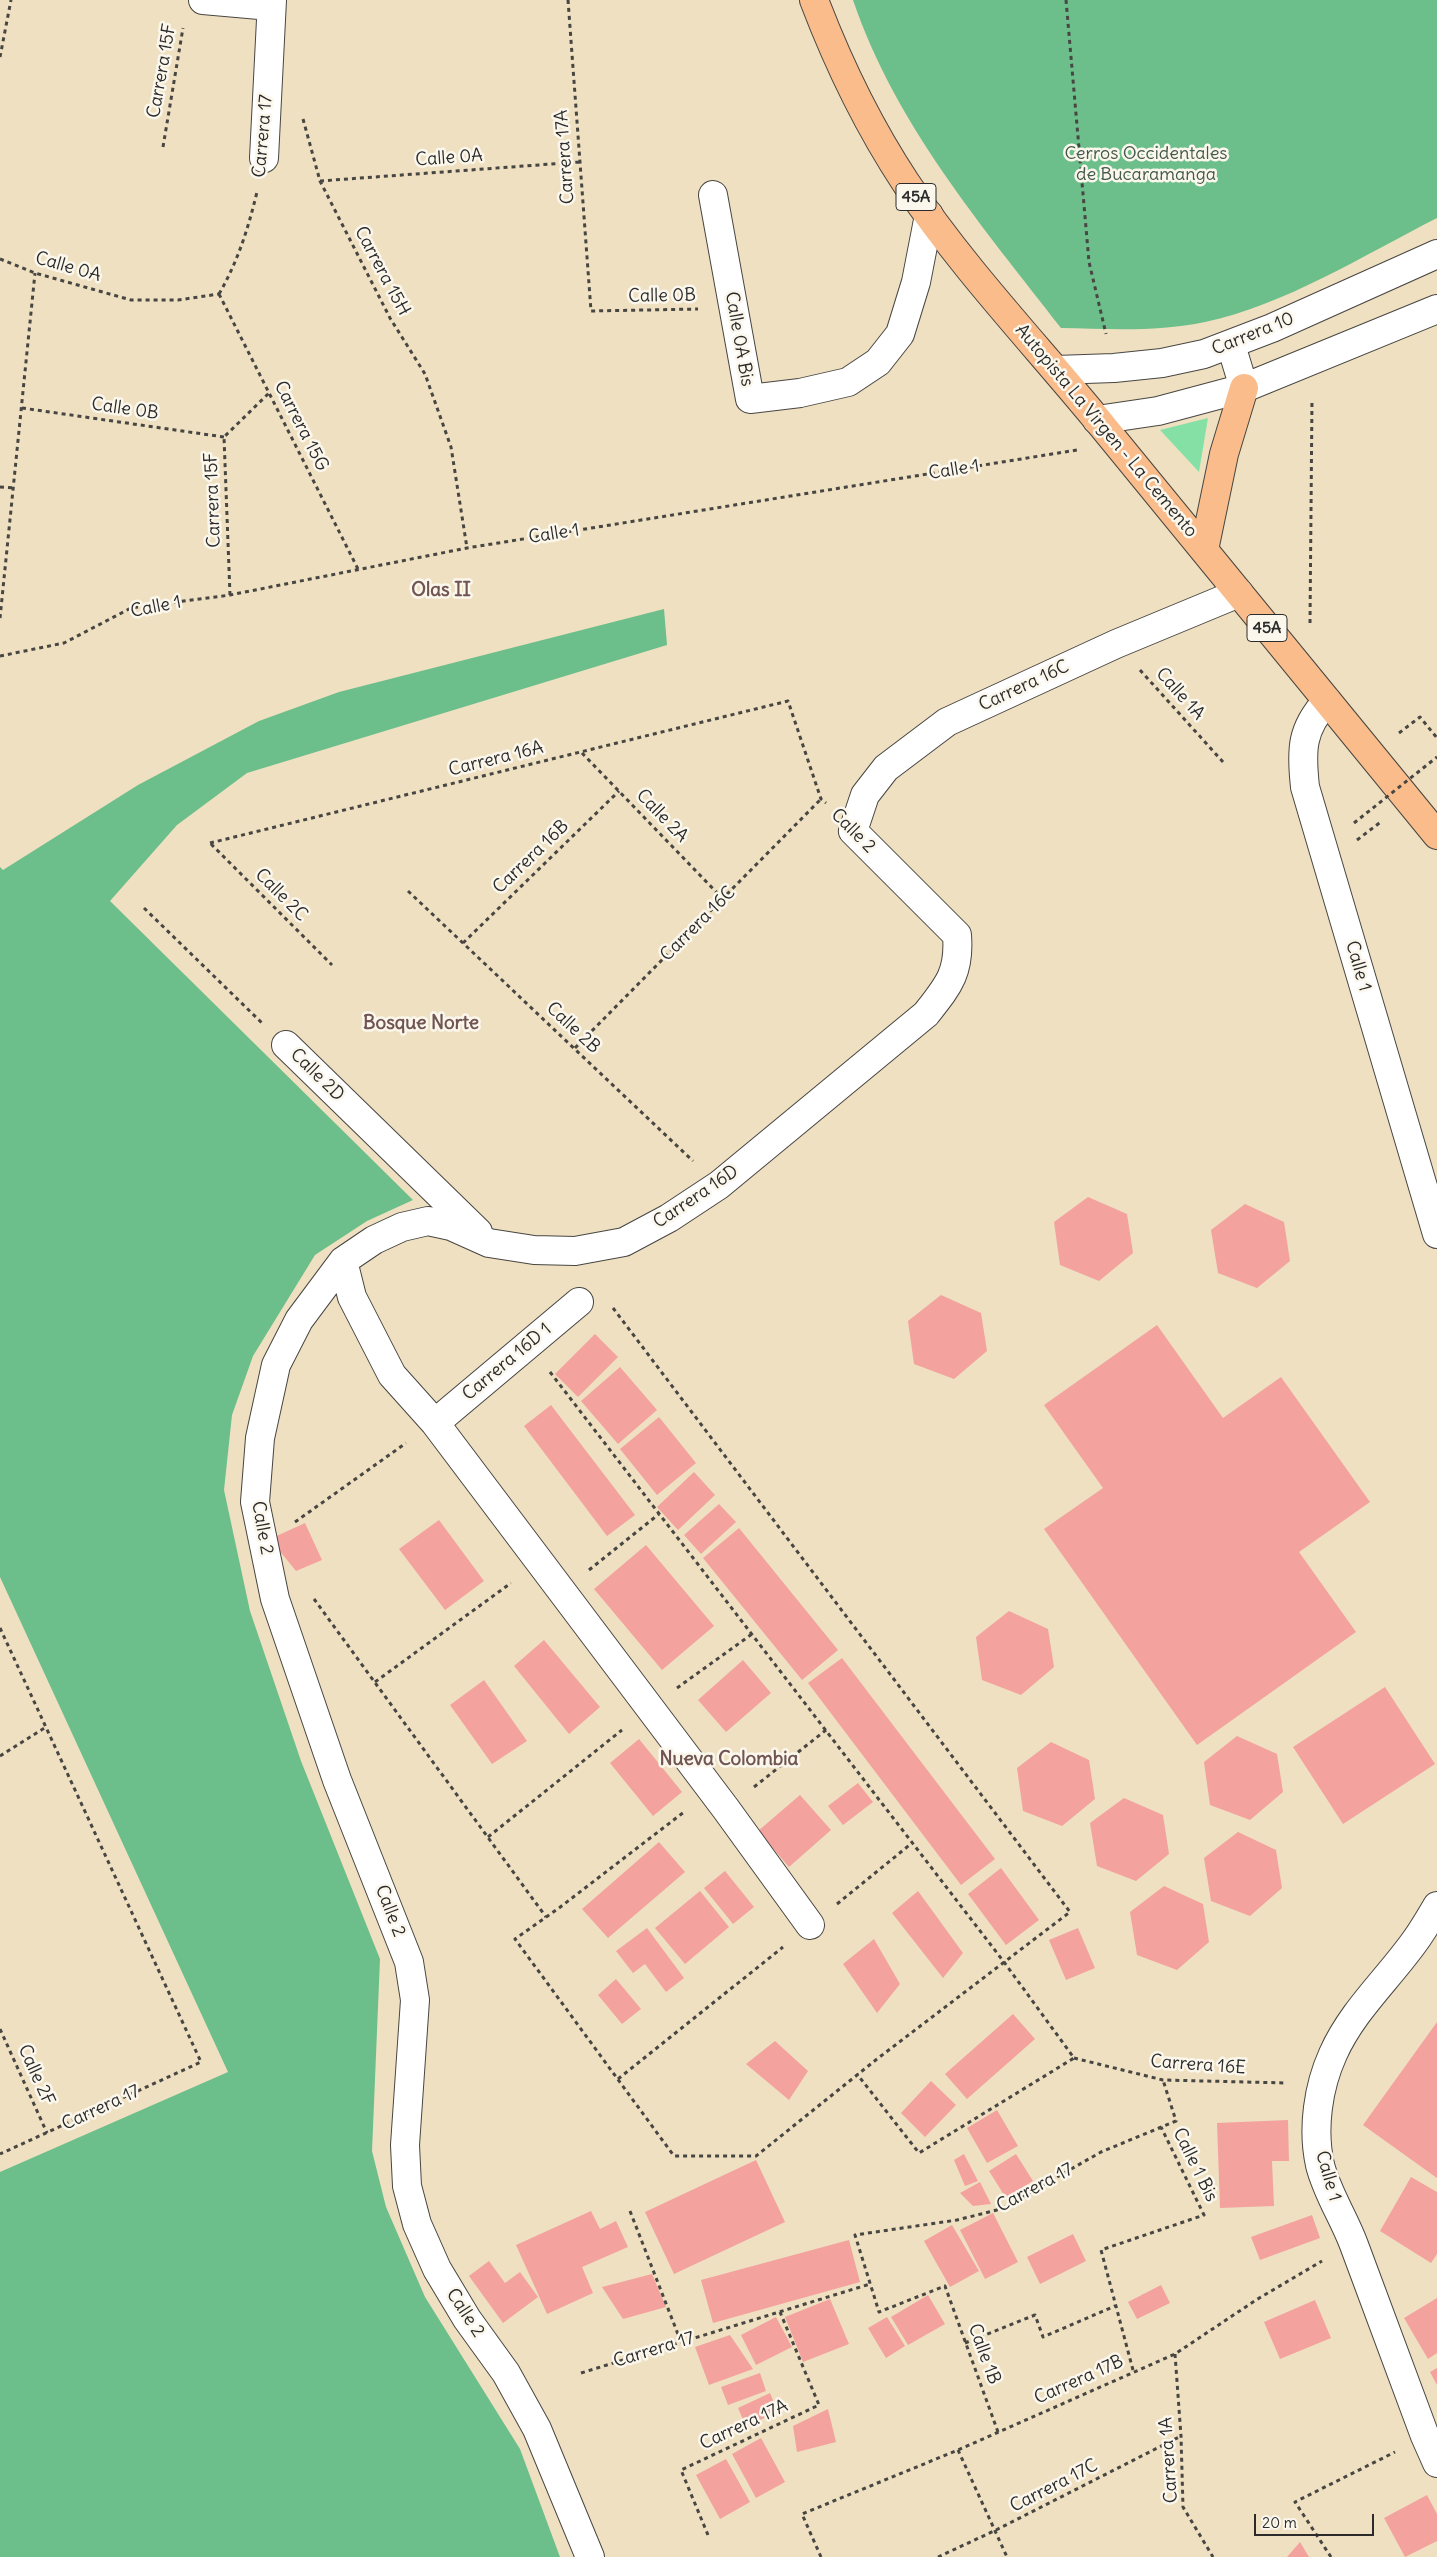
<!DOCTYPE html>
<style>
body{margin:0}
#map{position:relative;width:1437px;height:2557px;overflow:hidden;background:#efe0c1;font-family:Delius,sans-serif}
canvas{display:block}
.scale{position:absolute;left:1254px;top:2514px;width:120px;height:22px;box-sizing:border-box;border:2px solid #2b2b2b;border-top:0;padding-left:6px;font-size:15px;line-height:18px;white-space:nowrap;color:#2b2b2b;-webkit-text-stroke:4px #fbf7ec;paint-order:stroke}
</style>
<div id="map">
<canvas width="1437" height="2557"></canvas>
<div class="scale">20 m</div>
</div>
<script>
const c = document.querySelector('canvas').getContext('2d');
c.lineJoin = 'round';
function paint(path, color) {
  c.fillStyle = color;
  c.fill(path, 'evenodd');
}
function trace(path, color, width, dash) {
  c.strokeStyle = color;
  c.lineWidth = width;
  c.lineCap = dash ? 'butt' : 'round';
  c.setLineDash(dash || []);
  c.stroke(path);
}
function write(font, color, halo, rows, align = 'center') {
  c.font = font + ' Delius,sans-serif';
  c.lineWidth = 5;
  c.setLineDash([]);
  c.textBaseline = 'middle';
  c.strokeStyle = halo;
  c.fillStyle = color;
  for (const [text, x, y, turn = 0] of rows) {
    c.save();
    c.translate(x, y);
    c.rotate((+turn || 0) * Math.PI / 180);
    c.textAlign = isNaN(turn) ? turn : align;
    if (halo) c.strokeText(text, 0, 0);
    c.fillText(text, 0, 0);
    c.restore();
  }
}
paint(new Path2D(`
 M1208,418L1199,472L1160,430Z`), '#85e0a6');
paint(new Path2D(`
 M853,0H1437V218C1364,255 1285,305 1205,322C1158,332 1109,329 1061,328C982,226 895,124 853,0Z
 M664,609L667,645L247,773L177,825L110,901L413,1200L367,1221L315,1255L253,1356L232,1415L224,1490L250,1611L301,1761L380,1959L372,2151L386,2207L425,2297L520,2449L560,2557H0V2172L228,2072L0,1577V867L3,870L138,785L259,721L339,692Z`), '#6cbe8b');
paint(new Path2D(`
 M1088,1197L1127,1214L1133,1253L1099,1281L1060,1265L1054,1222Z
 M1245,1204L1284,1222L1290,1261L1257,1288L1218,1273L1211,1230Z
 M941,1295L981,1313L987,1351L954,1379L914,1364L908,1321Z
 M1157,1325L1223,1418L1281,1377L1370,1502L1299,1552L1356,1632L1197,1745L1044,1529L1103,1488L1044,1405Z
 M595,1334L618,1357L578,1397L555,1374Z
 M620,1367L657,1410L618,1444L581,1401Z
 M551,1405L635,1515L607,1536L524,1426Z
 M659,1417L696,1463L657,1495L620,1449Z
 M694,1472L715,1495L678,1530L657,1507Z
 M719,1504L736,1522L701,1554L684,1535Z
 M439,1520L484,1581L445,1610L399,1549Z
 M305,1523L322,1560L296,1571L270,1539Z
 M739,1528L838,1650L802,1680L703,1558Z
 M646,1545L714,1626L662,1670L594,1589Z
 M1009,1611L1048,1629L1054,1667L1021,1695L982,1680L976,1637Z
 M544,1640L600,1707L569,1734L514,1666Z
 M842,1658L995,1859L961,1885L808,1683Z
 M743,1660L771,1693L726,1732L698,1700Z
 M484,1680L527,1741L492,1764L450,1705Z
 M1385,1687L1435,1764L1343,1824L1293,1747Z
 M1237,1736L1277,1754L1283,1792L1250,1820L1210,1805L1204,1762Z
 M639,1739L682,1792L653,1816L610,1763Z
 M1051,1742L1089,1760L1095,1799L1062,1826L1023,1811L1017,1768Z
 M858,1783L873,1802L843,1825L828,1806Z
 M800,1795L831,1830L789,1867L758,1831Z
 M1124,1798L1163,1815L1169,1854L1136,1881L1097,1866L1090,1823Z
 M1238,1832L1276,1850L1282,1888L1250,1916L1211,1901L1204,1858Z
 M659,1842L685,1872L608,1938L582,1909Z
 M1001,1868L1039,1920L1006,1945L968,1894Z
 M725,1871L754,1907L733,1924L704,1888Z
 M1164,1886L1203,1904L1209,1942L1177,1970L1137,1955L1130,1912Z
 M700,1891L729,1927L685,1964L655,1928Z
 M918,1891L963,1953L943,1978L892,1913Z
 M647,1928L684,1978L666,1992L645,1964L633,1973L616,1951Z
 M1078,1928L1095,1968L1066,1980L1049,1940Z
 M874,1939L900,1984L877,2013L843,1964Z
 M616,1979L641,2009L622,2024L598,1995Z
 M1013,2014L1035,2039L967,2099L945,2074Z
 M1437,2022V2178L1363,2125Z
 M775,2041L808,2071L789,2100L746,2064Z
 M931,2081L956,2105L925,2137L901,2113Z
 M997,2110L1018,2146L987,2163L967,2128Z
 M1288,2120L1289,2161H1272L1274,2206L1220,2208L1217,2123Z
 M964,2154L978,2181L965,2186L954,2160Z
 M1016,2154L1033,2181L1006,2198L989,2171Z
 M756,2160L785,2222L674,2274L645,2212Z
 M1411,2177L1437,2192V2254L1431,2263L1380,2231Z
 M980,2182L991,2204L973,2206L960,2193Z
 M591,2211L600,2229L616,2221L628,2247L582,2267L593,2293L547,2314L516,2245Z
 M993,2213L1018,2262L985,2279L960,2230Z
 M1312,2215L1320,2238L1260,2260L1251,2237Z
 M952,2225L979,2271L950,2287L924,2241Z
 M1073,2234L1086,2261L1040,2284L1027,2257Z
 M849,2240L860,2282L713,2323L701,2280Z
 M489,2261L505,2283L520,2272L538,2297L503,2323L469,2276Z
 M652,2274L666,2307L623,2319L602,2287Z
 M1161,2285L1170,2303L1137,2319L1128,2302Z
 M928,2295L945,2324L908,2345L891,2317Z
 M1437,2298V2353L1428,2359L1404,2318Z
 M830,2299L849,2344L803,2362L785,2317Z
 M1315,2300L1331,2338L1280,2359L1264,2322Z
 M776,2317L792,2347L756,2365L741,2335Z
 M887,2317L905,2346L886,2358L868,2328Z
 M730,2335L753,2369L709,2385L695,2347Z
 M1437,2368V2385L1430,2372Z
 M760,2373L766,2391L728,2405L721,2387Z
 M770,2393L778,2412L746,2426L738,2408Z
 M828,2409L836,2442L797,2452L793,2426Z
 M761,2438L785,2482L756,2498L732,2454Z
 M726,2459L750,2502L720,2519L696,2475Z
 M1427,2495L1437,2514V2541L1405,2557L1384,2518Z
 M1300,2542L1309,2557H1287Z`), '#f3a29e');
const minor = new Path2D(`
 M203,0L271,6
 M264,158L272,0
 M713,195L750,399L800,393L848,382L878,362L900,334L916,282L929,215
 M1231,345L1244,388
 M1056,370L1114,368L1162,363L1204,354L1272,328L1437,254
 M1097,420L1158,411L1244,388L1437,309
 M1327,701C1301,729 1301,750 1305,787L1437,1234
 M286,1045L478,1232
 M343,1261L352,1297L392,1375L435,1423L726,1809L810,1925
 M435,1423L579,1302
 M1437,1906C1430,1918 1423,1930 1415,1941C1388,1979 1352,2011 1333,2054C1318,2087 1312,2129 1320,2165C1327,2193 1344,2218 1354,2245C1378,2308 1401,2372 1425,2436L1437,2463
 M590,2557L537,2429L506,2373L467,2319L437,2269L417,2224L407,2186L405,2145L415,2000L409,1962L337,1780L275,1599L255,1502L260,1438L276,1365L299,1320L343,1261L374,1240L402,1227L428,1221L451,1226L489,1243L534,1250L575,1251L624,1242L669,1218L719,1185L926,1014C948,986 960,973 957,935L853,831L865,795L886,768L947,722L1116,644L1239,593`);
const major = new Path2D(`
 M814,0C838,63 869,127 906,183C964,270 1038,347 1104,428C1215,564 1326,700 1437,835
 M1204,550L1224,454L1244,388`);
trace(minor, '#484642', 30);
trace(major, '#484642', 30);
trace(new Path2D(`
 M568,0L591,311L698,309
 M1066,0L1089,262L1106,334
 M0,57L11,0
 M303,119L320,181L390,318L425,374L451,447L467,548
 M163,147L183,28
 M320,181L579,162
 M0,259L35,273L131,300H178L219,294
 M219,294L358,569
 M219,294C238,261 248,229 257,192
 M22,408L224,437
 M0,487L14,488
 M230,595L224,437L269,393
 M0,618L35,273
 M1310,623L1312,399
 M0,656L64,643L131,608L230,595L467,548L1077,450
 M1140,670L1223,762
 M1399,733L1420,717L1437,738
 M582,753L723,899
 M1357,840L1382,821
 M210,843L788,701L821,799L826,803
 M211,844L332,965
 M408,891L693,1161
 M144,908L262,1023
 M463,943L619,791
 M575,1048L821,799
 M613,1308L1070,1912L877,2059L756,2156H674L515,1939L559,1908L684,1812
 M550,1372L1004,1962L1074,2058L919,2153L857,2074
 M295,1522L406,1443
 M589,1570L659,1514
 M314,1599L546,1917
 M0,1628L201,2062L0,2154
 M375,1682L511,1583
 M677,1688L752,1634
 M0,1756L46,1727
 M754,1787L826,1730
 M488,1837L622,1730
 M837,1904L912,1843
 M0,2029L47,2133
 M1074,2058L1163,2080L1287,2083
 M618,2079L783,1947
 M630,2211L681,2342
 M965,2343L1035,2315L1043,2337L1115,2306
 M1175,2354L1181,2436L1183,2507L1213,2557
 M1133,2370L1101,2250L1204,2215L1161,2127
 M581,2373L870,2284
 M998,2432L945,2286L879,2312L855,2235L957,2220L1001,2209L1101,2152L1176,2121L1163,2080
 M958,2450L1007,2557
 M708,2535L681,2470L819,2405L780,2312
 M821,2557L802,2514L958,2450L1175,2354L1256,2300L1322,2261
 M938,2557L994,2531L1181,2436
 M1331,2557L1295,2502L1395,2452`), '#484642', 3, [4, 4]);
trace(minor, '#fff', 28);
trace(major, '#f9bc8a', 28);
trace(new Path2D(`
 M1354,823L1437,757`), '#484642', 3, [4, 4]);
for (const [x, y, w] of [
 [916,197,40],
 [1267,628,40]
]) {
  const box = new Path2D();
  box.roundRect(x - w / 2, y - 13.5, w, 27, 4);
  c.fillStyle = '#fbf7ec';
  c.fill(box);
  trace(box, '#2b2b2b', 1);
}
write('bold 16px', '#2b2b2b', null, [
 ["45A",916,197],
 ["45A",1267,628]
]);
write('18px', '#2b2b2b', '#fbf7ec', [
 ["Carrera 15F",162,71,-80],
 ["Carrera 17",263,136,-85],
 ["Carrera 17A",565,157,-94],
 ["Calle 0A",449,158,-4],
 ["Calle 0A",68,267,16],
 ["Carrera 15H",382,271,62],
 ["Calle 0B",662,296,-1],
 ["Carrera 10",1253,334,-22],
 ["Calle 0A Bis",739,339,80],
 ["Calle 0B",125,409,8],
 ["Carrera 15G",301,426,63],
 ["Autopista La Virgen - La Cemento",1106,431,50],
 ["Calle 1",954,470,-9],
 ["Carrera 15F",213,500,-92],
 ["Calle 1",554,534,-9],
 ["Calle 1",156,607,-11],
 ["Carrera 16C",1024,686,-25],
 ["Calle 1A",1180,694,48],
 ["Carrera 16A",496,759,-14],
 ["Calle 2A",662,816,46],
 ["Calle 2",853,831,45],
 ["Carrera 16B",531,857,-44],
 ["Calle 2C",281,895,45],
 ["Carrera 16C",698,924,-45],
 ["Calle 1",1358,966,74],
 ["Calle 2B",573,1028,43],
 ["Calle 2D",317,1075,44],
 ["Carrera 16D",696,1197,-34],
 ["Carrera 16D 1",507,1362,-40],
 ["Calle 2",262,1528,80],
 ["Calle 2",390,1911,69],
 ["Carrera 16E",1198,2065,4],
 ["Calle 2F",36,2075,66],
 ["Carrera 17",101,2108,-25],
 ["Calle 1 Bis",1195,2165,64],
 ["Calle 1",1328,2176,74],
 ["Carrera 17",1035,2188,-28],
 ["Calle 2",465,2313,57],
 ["Carrera 17",654,2350,-17],
 ["Calle 1B",984,2354,70],
 ["Carrera 17B",1079,2380,-24],
 ["Carrera 17A",744,2425,-25],
 ["Carrera 1A",1169,2460,-94],
 ["Carrera 17C",1054,2486,-27]
]);
write('18px', '#42584a', '#fbf7ec', [
 ["Cerros Occidentales",1146,154],
 ["de Bucaramanga",1146,175]
]);
write('bold 19px', '#715553', '#fbf7ec', [
 ["Olas II",441,591],
 ["Bosque Norte",421,1024],
 ["Nueva Colombia",729,1760]
]);
</script>
